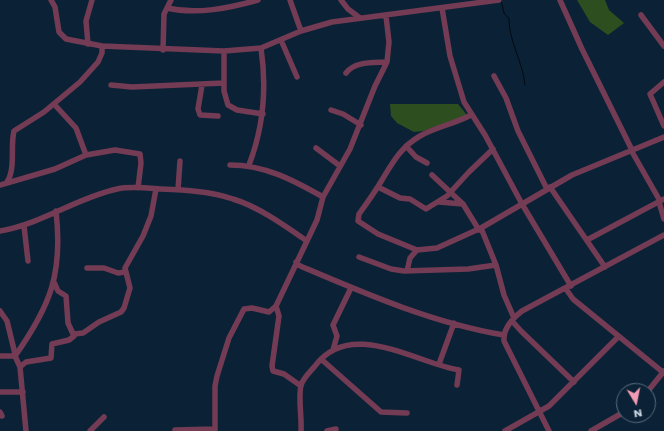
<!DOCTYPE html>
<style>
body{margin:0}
#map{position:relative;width:664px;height:431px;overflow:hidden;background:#0b2236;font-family:Poppins,sans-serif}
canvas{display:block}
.north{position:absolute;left:616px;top:383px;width:40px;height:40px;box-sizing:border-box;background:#0b2236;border:1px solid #576a7c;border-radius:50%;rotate:170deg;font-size:11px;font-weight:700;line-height:16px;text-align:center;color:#c9d6e4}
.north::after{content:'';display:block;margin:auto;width:14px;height:18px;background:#f19ab3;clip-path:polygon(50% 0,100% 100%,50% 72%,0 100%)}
</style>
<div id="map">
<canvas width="664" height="431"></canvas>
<div class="north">N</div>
</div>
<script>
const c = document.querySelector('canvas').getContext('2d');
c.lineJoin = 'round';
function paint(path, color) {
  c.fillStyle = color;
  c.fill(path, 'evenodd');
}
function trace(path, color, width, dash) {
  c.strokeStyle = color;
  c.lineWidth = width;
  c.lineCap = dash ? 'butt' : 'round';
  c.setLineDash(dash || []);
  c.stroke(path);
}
paint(new Path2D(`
 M577,0H605L609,10L624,23L608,35L590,22Z
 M390,104H458L467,115L424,131L414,132L397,123L391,116Z`), '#2d4e1e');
trace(new Path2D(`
 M501,0L504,13L509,19C509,42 523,62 525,85`), '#020b13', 1);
trace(new Path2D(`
 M51,0L55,7L59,32L66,39L102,46L224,51L261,48L301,31L332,22L499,0
 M290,0L301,31
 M341,0L348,9L360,18
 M560,0L582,49L632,150
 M167,8C197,15 229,8 258,0
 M442,8L450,56L464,102L485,135L522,204L571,286
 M641,15L664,46
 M281,40L297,77
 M88,44L86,21L92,0
 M163,50L164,14L171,0
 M224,51V91L228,105L237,110L263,114
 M346,73C355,61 373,63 387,62
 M494,76L506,98L518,131L547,189
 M664,82L650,94L664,126
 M111,85L132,87L224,83
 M202,85L198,109L200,115L218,116
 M54,104L76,128L86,155
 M331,110L343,114L361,125
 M471,115C454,124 436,127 420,136C401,147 393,162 382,180C375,192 367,203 359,214L358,221L378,234L417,250L437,248L481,228L572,175L664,137
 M406,146L416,157L427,163
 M316,148L340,166
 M631,150L660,201
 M230,165C265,165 293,180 323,197
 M249,165C264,126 267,89 261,48
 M432,175L463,204L479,230
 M7,182C16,168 10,147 14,131L44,112L80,82L98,62L102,53V46
 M0,185L55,169L86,155L115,150L140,154L141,163L138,188
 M378,187L400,198L410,199L426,209L447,196L469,172L493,149
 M550,187L605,267
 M178,190L180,161
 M439,202L463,204
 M659,202L664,219
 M24,226L28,261
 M481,228L496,265L504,295L514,318
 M0,231C42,224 76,198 117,189C131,186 147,188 160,189C184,190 210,191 233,199C259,207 284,225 307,241
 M587,240L664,199
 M359,257L391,269L404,271L468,269L496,265
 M296,262L298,265C364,293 432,323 504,335
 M87,268H104L118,273L125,272
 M407,271L410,258L417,250
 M566,289L573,299L664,373
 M276,306L279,316L272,366L273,371L284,374L301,386
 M0,311L7,321L16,358
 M512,321L521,331L574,382
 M74,334L83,333L99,322L121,312L124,308L130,288L125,268L143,236L151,216L156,189
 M333,350L337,336L333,325L351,288
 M0,356H15
 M15,356C51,305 63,273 56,211
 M15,356L20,367L26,431
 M321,359L381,412L407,413
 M439,364L454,323
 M20,367L26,362L51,358L52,344L69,340L74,336L68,323L66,296L58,291L54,282
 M648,391L664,371
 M0,392H23
 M0,412L2,416
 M175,430L215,429
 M90,431L104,417
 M215,431V386L217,376L229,338L244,309L252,308L269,312L276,306L317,220L323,197L350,149L375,86L387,62L389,42L386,16
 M301,431C302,417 298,399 301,385C304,377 310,372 315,366C350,318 416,363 459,370L457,385
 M327,431L336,429
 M505,431L549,406L618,337
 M549,431L504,341C503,329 513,318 522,311L664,235
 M591,431L624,412`), '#743c54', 5.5);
</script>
